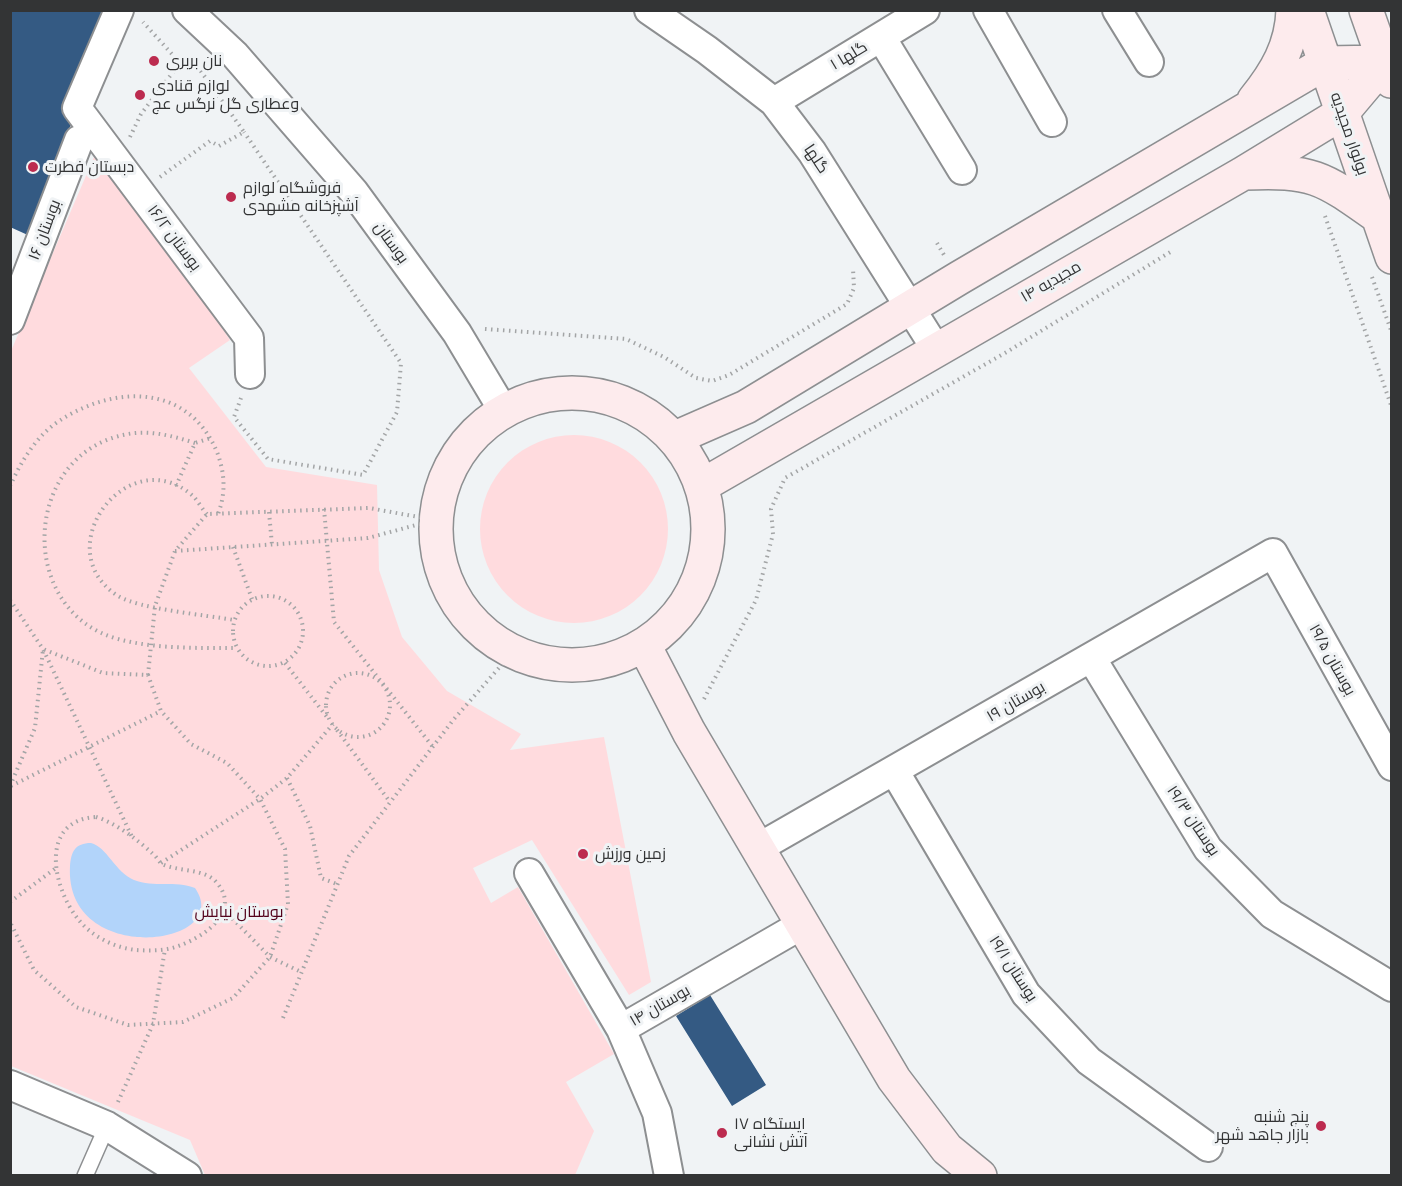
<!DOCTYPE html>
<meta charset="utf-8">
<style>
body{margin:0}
#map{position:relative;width:1402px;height:1186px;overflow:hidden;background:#f0f3f5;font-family:"Open Sans",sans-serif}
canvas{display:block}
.frame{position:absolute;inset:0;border:12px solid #333435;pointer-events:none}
</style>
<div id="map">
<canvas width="1402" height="1186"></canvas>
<div class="frame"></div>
</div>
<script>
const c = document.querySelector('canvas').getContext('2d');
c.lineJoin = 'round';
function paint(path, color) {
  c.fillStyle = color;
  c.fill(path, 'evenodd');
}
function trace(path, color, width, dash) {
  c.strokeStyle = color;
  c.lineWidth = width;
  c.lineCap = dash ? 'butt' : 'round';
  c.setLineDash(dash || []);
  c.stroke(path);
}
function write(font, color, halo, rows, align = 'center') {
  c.font = font + ' "Open Sans",Cairo,sans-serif';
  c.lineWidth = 6;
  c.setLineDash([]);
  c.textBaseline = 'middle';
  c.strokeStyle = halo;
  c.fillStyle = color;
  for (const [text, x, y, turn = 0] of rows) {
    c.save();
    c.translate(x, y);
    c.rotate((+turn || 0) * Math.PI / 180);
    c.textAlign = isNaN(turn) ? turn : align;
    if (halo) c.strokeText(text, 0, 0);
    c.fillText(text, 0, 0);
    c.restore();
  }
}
paint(new Path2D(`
 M100,143L230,340L189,368L266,467L377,485L379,570L402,637L447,691L521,734L510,750L604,737L651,982L629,995L532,840L473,868L491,903L518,887L614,1054L566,1082L594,1131L575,1175H205L190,1140L11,1066V351Z
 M480 529a94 94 0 1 1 188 0a94 94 0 1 1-188 0Z`), '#ffdbde');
paint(new Path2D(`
 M91,843C107,847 115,872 134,880C154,888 175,880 195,888C236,947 64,968 70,866C71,852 75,843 91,843Z`), '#b2d4fa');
paint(new Path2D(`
 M10,10H113L30,236L10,227Z
 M710,995L766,1085L732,1106L676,1016Z`), '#345a83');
const lane = new Path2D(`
 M85,1176L107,1126`);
const street = new Path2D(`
 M119,10L77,108L249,338L250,374
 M187,10L235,55L354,192L457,333L503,410
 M649,10L707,50L774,102L812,152L936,349
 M988,10L1052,122
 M1117,10L1149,62
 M881,37L962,170
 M774,102L925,10
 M10,320L79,140
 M1092,659L1208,849L1272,914L1392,987
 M895,772L1026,994L1089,1061L1208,1147
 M758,848L1273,553L1392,766
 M529,873L621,1029
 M10,1085L107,1126L187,1176
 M669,1176L657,1113L621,1029L803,924`);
const secondary = new Path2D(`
 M1307,10L1392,257
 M1366,10L1391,81
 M1254,100C1276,73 1292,46 1293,10
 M1244,173C1313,170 1322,177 1377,216
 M436 529a136 136 0 1 1 272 0a136 136 0 1 1-272 0Z
 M675,438L746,407L959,278L1325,63L1385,62
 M703,485L1242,174L1342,113L1385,62
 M645,647L689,732L894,1079L947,1149L980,1176`);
trace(lane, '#8d8f91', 18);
trace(street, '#8d8f91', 32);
trace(secondary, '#8d8f91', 36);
trace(new Path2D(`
 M130,137L141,114L180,63L143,22
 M160,177L210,141L219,146L244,132L200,70L180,63
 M1325,216L1392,408
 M937,243L944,255
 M1372,277L1392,333
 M485,329L626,339L664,357L696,378L712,381L729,375L847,304L854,288L853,269
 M241,398L234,417L268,459L363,475L397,412L401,363L244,132
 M195,443C173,436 151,430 128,434C22,452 15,611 118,639C155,649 198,648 236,648
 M10,486C21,462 36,436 59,421C114,385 188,383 217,452C225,473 226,493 218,514
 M176,486L195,443L211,438
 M324,509L334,622L433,747
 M269,512L272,545
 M207,514C202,509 198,501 193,496C129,439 45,549 118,596C139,609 206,615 234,620
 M233,547L252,599
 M175,551L368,538L431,521
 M233 631a35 35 0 1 1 70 0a35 35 0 1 1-70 0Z
 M10,600L43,649L133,839
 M285,663L327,717
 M326 705a32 32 0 1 1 64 0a32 32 0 1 1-64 0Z
 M148,675L155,606L175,551L207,514L369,508L435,520
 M704,699L756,600L773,534L771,509L785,478L1005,353L1172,251
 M337,730L390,802
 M287,778L310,826L321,878L337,884
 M10,786L35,728L43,649L103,673L148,675L161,711L191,744L227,763L260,799L285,849L288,904L270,957L233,998L183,1022L128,1025L76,1007L34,970L10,922
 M11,786L161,711
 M96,817C116,823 138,840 153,854C157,857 159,862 162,864C179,872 205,868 217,883C241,911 205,936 181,945C167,951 151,951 136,950C115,948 91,936 78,919C52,887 39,820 96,817Z
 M161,863L260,799L287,778L333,724
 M10,902L56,868
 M224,910L270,957L301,972
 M283,1018L349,856L454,719L512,653
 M118,1102L153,1024L165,949`), '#a3a5a6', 4, [1.5, 4.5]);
trace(lane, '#fff', 15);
trace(street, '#fff', 28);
trace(secondary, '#fdebed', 33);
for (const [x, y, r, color] of [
 [154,61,6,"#bc2b4f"],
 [140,95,6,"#bc2b4f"],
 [33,167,6,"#bc2b4f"],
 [231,197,6,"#bc2b4f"],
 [583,854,6,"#bc2b4f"],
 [1321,1126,6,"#bc2b4f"],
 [722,1133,6,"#bc2b4f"]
]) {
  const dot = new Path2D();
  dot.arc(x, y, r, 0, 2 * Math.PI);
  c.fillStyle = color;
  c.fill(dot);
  trace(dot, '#f0f3f5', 2);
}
write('16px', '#333435', '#f0f3f5', [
 ["گلها ۱",849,56,-31],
 ["بولوار مجیدیه",1349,134,71],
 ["گلها",816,159,56],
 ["بوستان ۱۶",45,230,-69],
 ["بوستان ۱۶/۲",174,238,53],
 ["بوستان",391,243,54],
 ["مجیدیه ۱۴",1051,282,-30],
 ["بوستان ۱۹/۵",1332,660,61],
 ["بوستان ۱۹",1016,702,-30],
 ["بوستان ۱۹/۳",1193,821,56],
 ["بوستان ۱۹/۱",1013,969,57],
 ["بوستان ۱۴",660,1006,-30]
]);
write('16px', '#333435', '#f0f3f5', [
 ["نان بربری",166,61],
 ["لوازم قنادی",152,86],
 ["وعطاری گل نرگس عج",152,104],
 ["دبستان فطرت",45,167],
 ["فروشگاه لوازم",243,188],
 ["آشپزخانه مشهدی",243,206],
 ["زمین ورزش",595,854],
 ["پنج شنبه",1309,1117,"right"],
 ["بازار جاهد شهر",1309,1135,"right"],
 ["ایستگاه ۱۷",734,1124],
 ["آتش نشانی",734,1142]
], 'left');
write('16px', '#53021b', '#f0f3f5', [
 ["بوستان نیایش",239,912]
]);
</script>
